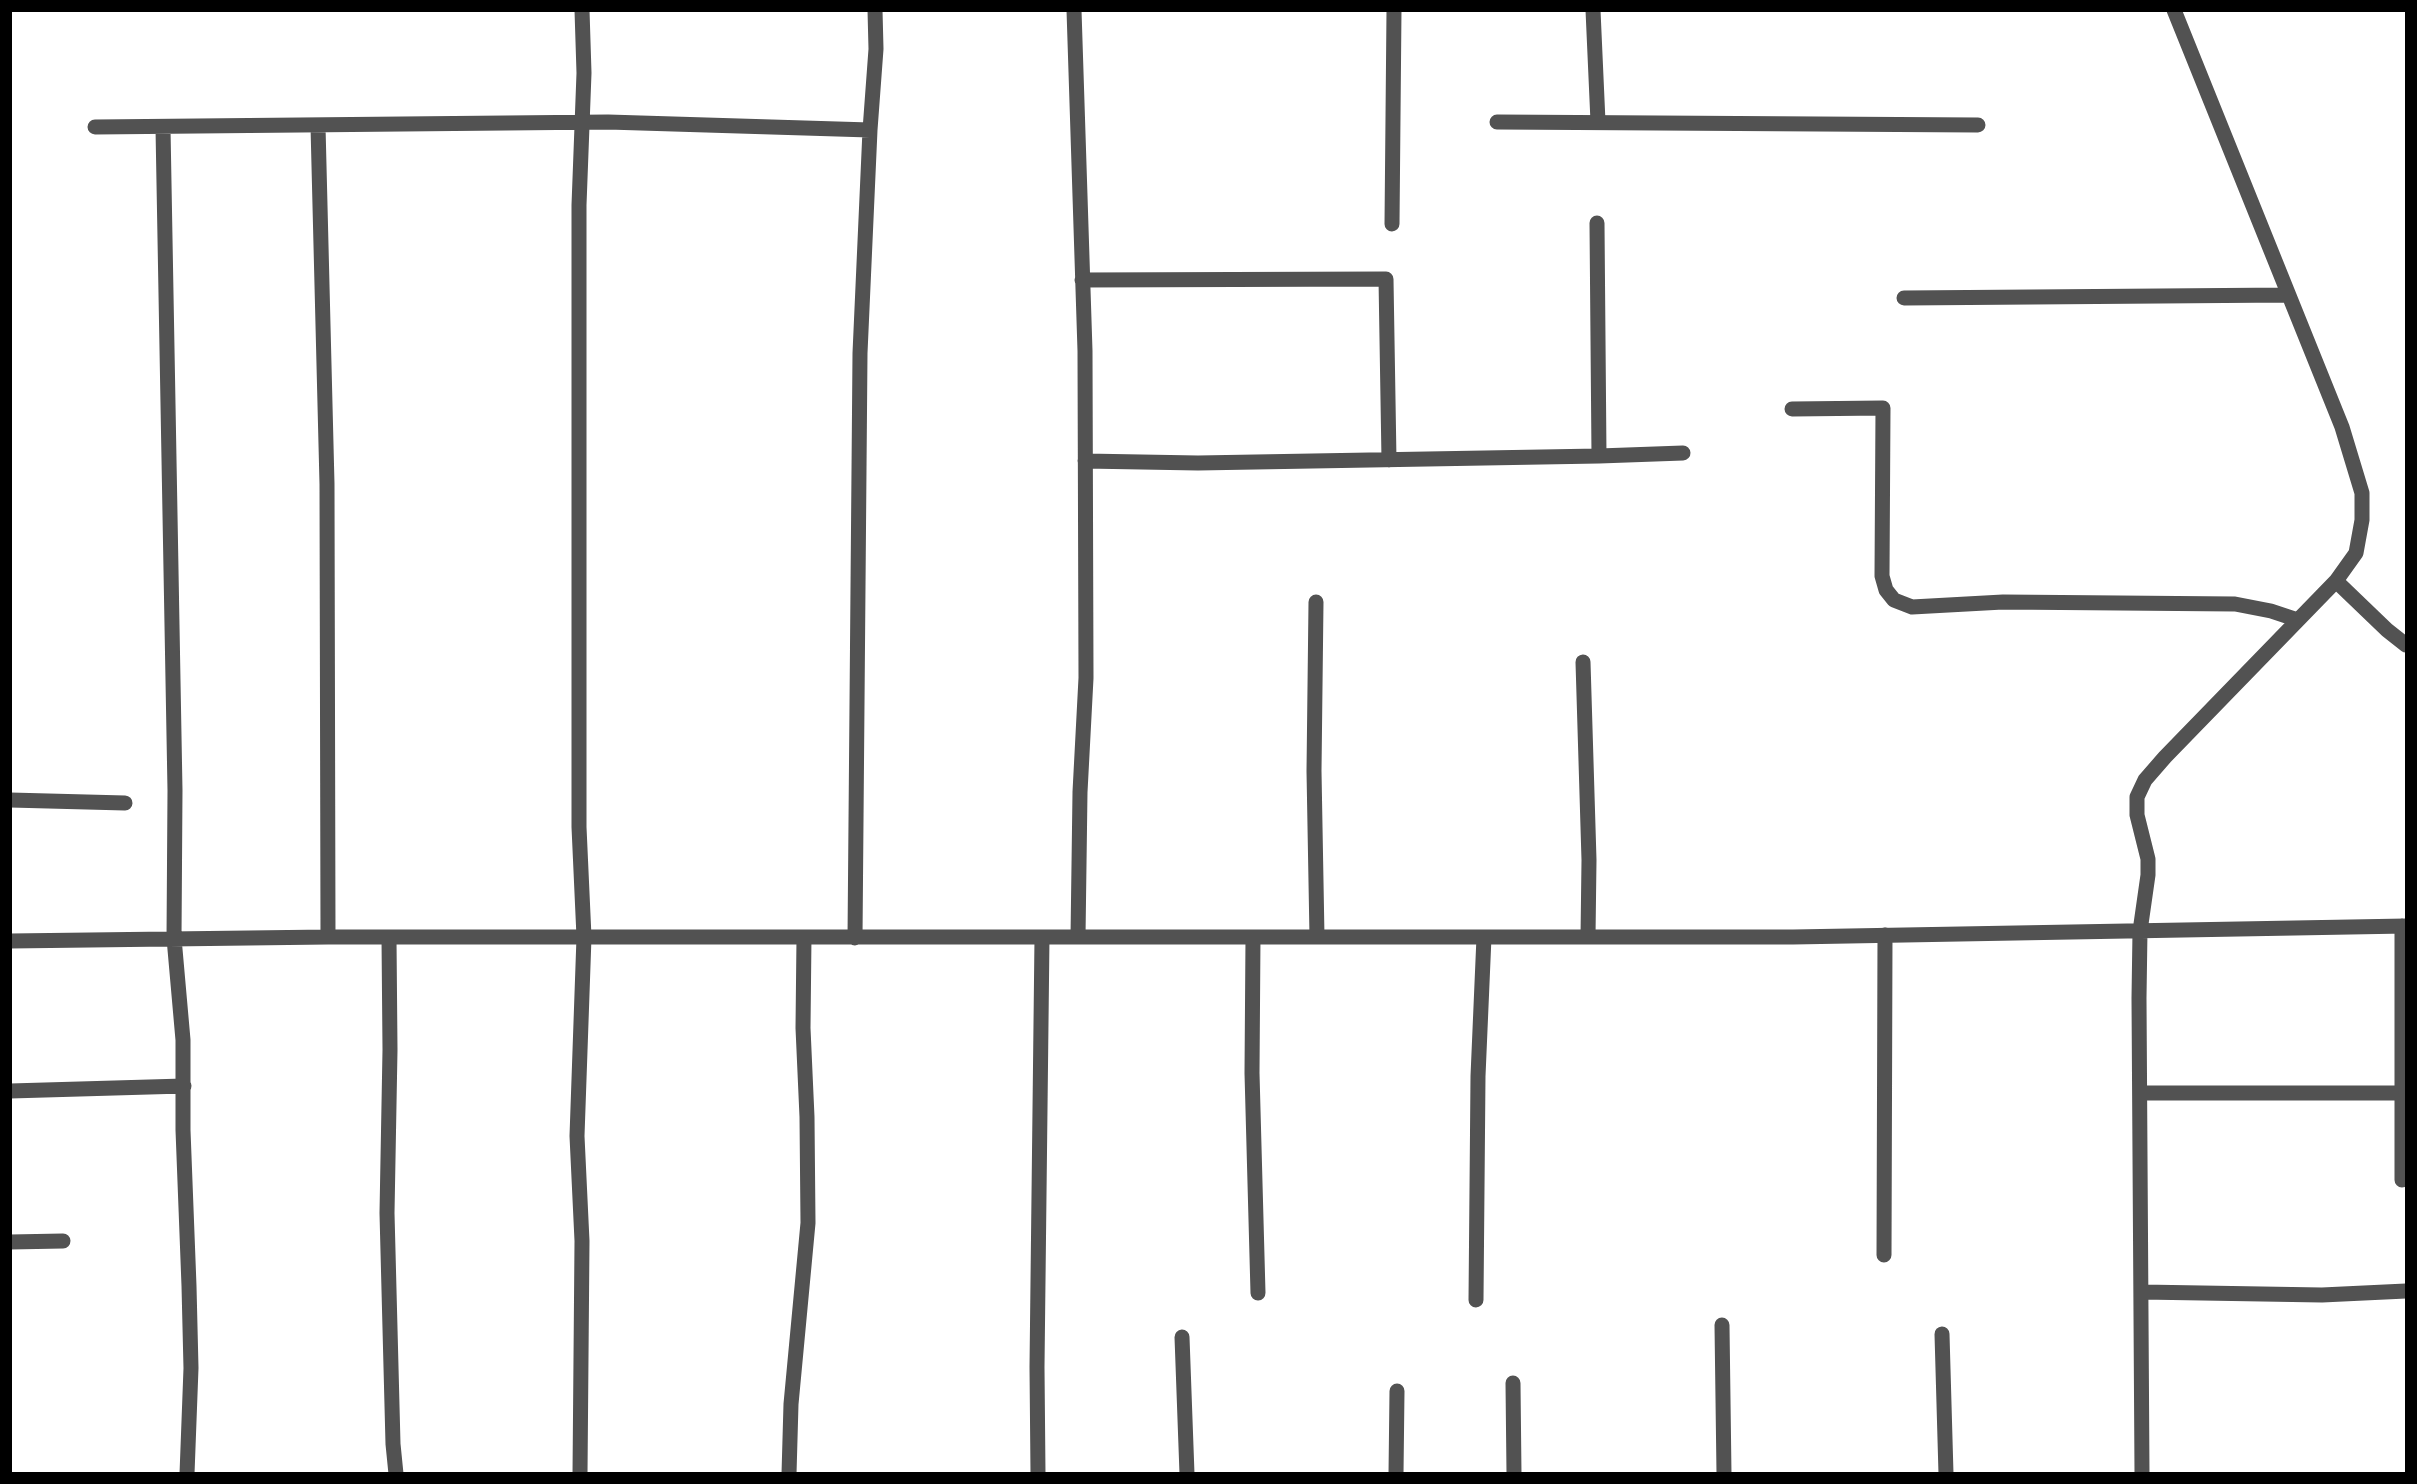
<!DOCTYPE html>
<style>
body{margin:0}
#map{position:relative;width:2417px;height:1484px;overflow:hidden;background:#fff;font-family:Jost,sans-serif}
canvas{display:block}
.frame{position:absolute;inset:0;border:12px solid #000;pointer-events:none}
</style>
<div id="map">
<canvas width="2417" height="1484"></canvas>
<div class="frame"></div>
</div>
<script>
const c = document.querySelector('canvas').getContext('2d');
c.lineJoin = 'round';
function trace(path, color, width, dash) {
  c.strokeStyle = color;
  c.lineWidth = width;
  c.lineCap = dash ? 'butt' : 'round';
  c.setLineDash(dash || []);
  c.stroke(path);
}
trace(new Path2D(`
 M1074,10L1085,351L1086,678L1080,792L1078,937
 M1593,10L1598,122
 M1497,122L1978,125
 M318,126L327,484L328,937
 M95,127L608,122L870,130
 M163,128L175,790L174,938L183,1040V1130L189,1286L191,1368L187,1474
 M1597,223L1599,456L1683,453
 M1392,224L1394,10
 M1082,280L1386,279L1389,460
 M1904,298L2288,295
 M1792,409L1883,408L1882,576L1886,590L1894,600L1912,607L2003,602L2235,604L2271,611L2298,620
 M1085,461L1198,463L1599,456
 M2336,581L2387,630L2406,645
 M1316,602L1314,771L1317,937
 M1583,662L1589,860L1588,937
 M10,800L125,803
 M2402,926V1180
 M1253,937L1252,1073L1258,1293
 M389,938L390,1050L387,1213L393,1444L396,1474
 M855,938L860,353L870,130L876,49L875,10
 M10,941L328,937H1793L2406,926
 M10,1091L184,1086
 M2140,1093H2402
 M10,1242L63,1241
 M1884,1255L1885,935
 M2142,1292L2322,1295L2406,1291
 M1476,1300L1478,1076L1484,937
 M1722,1325L1724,1474
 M1942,1334L1946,1474
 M1182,1337L1187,1474
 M1513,1383L1514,1474
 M580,1474L582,1241L577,1136L584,937L579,827V205L584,73L582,10
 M789,1474L791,1404L808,1223L807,1117L803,1028L804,937
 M1038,1474L1037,1367L1042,937
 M1396,1474L1397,1391
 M2142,1474L2139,998L2140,931L2148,875V859L2137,815V797L2145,780L2165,757L2336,581L2356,553L2362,520V493L2342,427L2174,10`), '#525252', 15);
</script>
